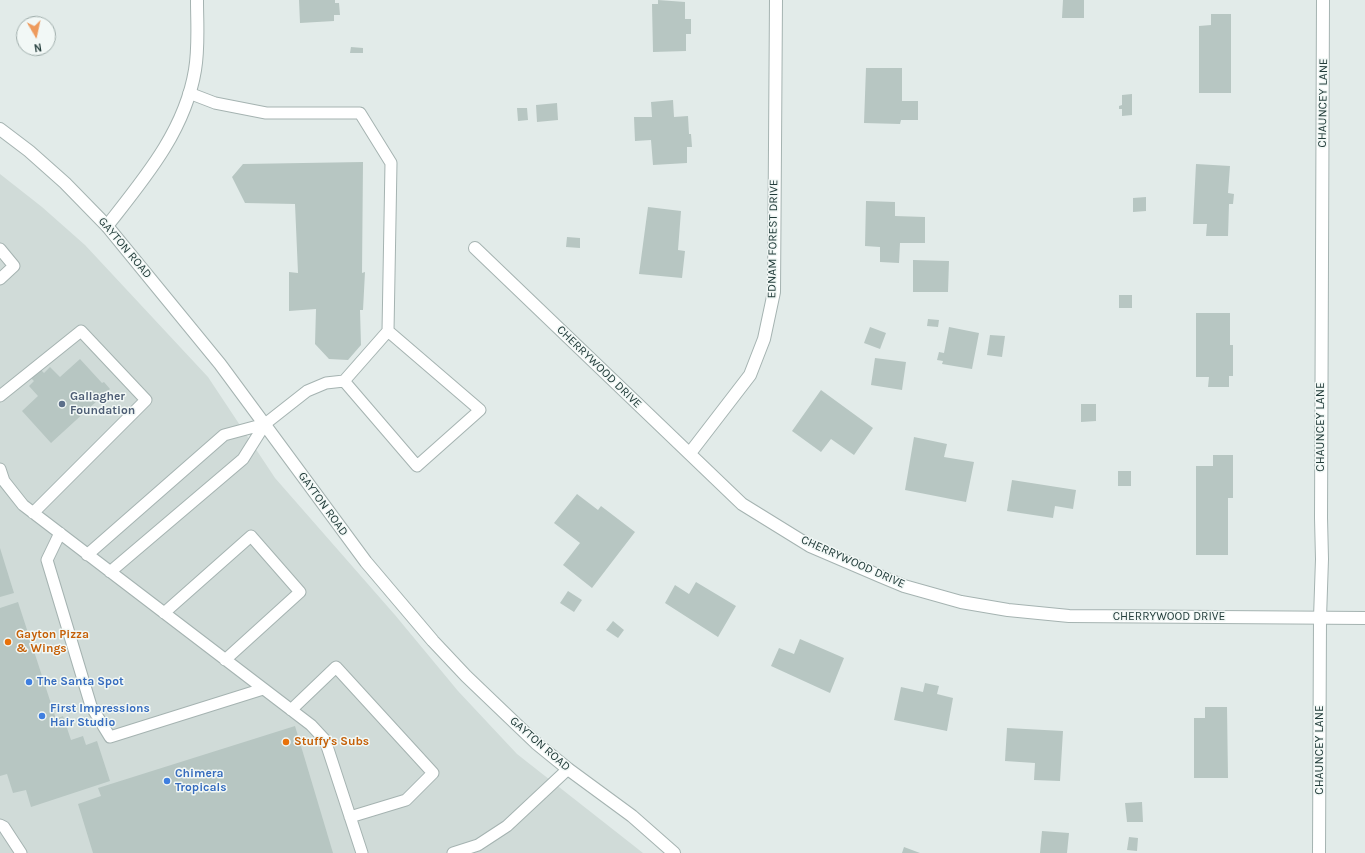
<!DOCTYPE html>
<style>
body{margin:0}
#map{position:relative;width:1365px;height:853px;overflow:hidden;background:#e2ebe9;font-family:Karla,sans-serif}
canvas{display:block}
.north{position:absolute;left:16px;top:16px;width:40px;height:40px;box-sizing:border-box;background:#f2f8f6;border:1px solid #9fadab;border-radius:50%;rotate:171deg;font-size:11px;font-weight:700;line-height:16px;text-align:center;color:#223c3a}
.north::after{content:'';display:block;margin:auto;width:14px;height:18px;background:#ee9b5d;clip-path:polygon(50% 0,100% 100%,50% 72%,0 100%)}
</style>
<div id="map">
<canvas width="1365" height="853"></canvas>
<div class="north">N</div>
</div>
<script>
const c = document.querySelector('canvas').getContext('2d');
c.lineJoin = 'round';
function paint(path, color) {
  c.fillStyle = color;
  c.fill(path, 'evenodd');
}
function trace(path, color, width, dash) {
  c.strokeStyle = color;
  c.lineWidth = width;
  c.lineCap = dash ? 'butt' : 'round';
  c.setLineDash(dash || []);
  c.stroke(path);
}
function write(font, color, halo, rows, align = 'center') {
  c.font = font + ' Karla,sans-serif';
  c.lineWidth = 3;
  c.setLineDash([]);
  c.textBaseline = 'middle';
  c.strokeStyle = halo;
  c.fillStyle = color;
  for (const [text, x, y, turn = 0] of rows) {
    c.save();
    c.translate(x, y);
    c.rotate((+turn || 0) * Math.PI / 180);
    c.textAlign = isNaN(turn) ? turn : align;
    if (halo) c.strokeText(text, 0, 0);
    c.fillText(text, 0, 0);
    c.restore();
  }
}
paint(new Path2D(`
 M0,174L42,207L85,245L208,377L275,478L395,615L458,691L517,754L643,853H0Z`), '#d0dbd8');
paint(new Path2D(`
 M299,0H335V3H339L340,15H334V21L300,23Z
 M658,0L685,2V19H691V34H686V51L653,52L652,4H658Z
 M1063,0H1084V18H1062Z
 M1211,14H1231V93H1199V26L1211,25Z
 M351,47L363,48V53H350Z
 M866,68H902V101H918V120H901L900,124L864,123Z
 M1132,94V115L1122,116V109H1119V106L1122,105V95Z
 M673,100L674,117L688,116L689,134H691L692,147H687V163L653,165L651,140L635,141L634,117H652L651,102Z
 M557,103L558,120L537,122L536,105Z
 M517,108H527L528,120L518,121Z
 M363,162L362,273L365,272L363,310H360L361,345L348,360L329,359L315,344L316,309L289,311V272L298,273L295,204L245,203L232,177L243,164Z
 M1196,164L1230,166L1228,193L1234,194L1233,204H1229L1228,236H1206L1207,224H1193Z
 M1146,197V211L1133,212V198Z
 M866,201L895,202V216L925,217V243H900L899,263L880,262V247L865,246Z
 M648,207L681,211L678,250L685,251L682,278L639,274Z
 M567,237L580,238V248L566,247Z
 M913,260L949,261L948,292H913Z
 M1119,295H1132V308H1119Z
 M1196,313H1230V345H1233V376H1229V387H1208L1209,377H1196Z
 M928,319L939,320L938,327L927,326Z
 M870,327L886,333L880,349L864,343Z
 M949,327L979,333L972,369L942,364L943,361L937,360L939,352L944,353Z
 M990,335L1005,336L1002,357L987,355Z
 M875,358L906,362L902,390L871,385Z
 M80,359L102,383L104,382L110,389L51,443L22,411L38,396L29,386L34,381L31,378L40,369L44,373L50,367L60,377Z
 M821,390L873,428L854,455L831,439L821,452L792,431Z
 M1081,404H1096V421L1081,422Z
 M914,437L947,444L944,457L974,462L966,502L905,490Z
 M1213,455H1233V498H1228V555H1196V466H1213Z
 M1118,471H1131V486H1118Z
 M1012,480L1076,490L1073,509L1055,506L1053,518L1007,511Z
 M577,494L598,510L601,506L635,532L592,588L563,565L580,543L554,523Z
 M0,548L14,593L0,597Z
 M696,582L736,606L718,637L665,603L675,585L689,594Z
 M568,591L582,600L574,612L560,603Z
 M18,602L56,719L63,716L71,740L83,736L86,745L97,741L110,781L31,807L26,790L13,793L7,774L0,776V608Z
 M613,621L624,630L618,638L606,630Z
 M800,639L844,658L830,693L771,666L779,648L794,654Z
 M925,683L939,686L937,694L953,698L947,731L894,720L901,687L923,692Z
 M1205,707H1227L1228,778H1194V718H1205Z
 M295,726L333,853H93L78,804L101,796L98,788Z
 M1007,728L1063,731L1060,781L1034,780L1035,763L1005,761Z
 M1142,802L1143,822H1127L1125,803Z
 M1042,831L1069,833L1067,853H1040Z
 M1129,837L1138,838L1137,851L1127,850Z
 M904,847L920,853H902Z`), '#b7c6c2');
const service = new Path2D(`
 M0,249L14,266L0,279
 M344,381L388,331
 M0,396L81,331L146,400L33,513
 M0,469L4,481L23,505L311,725L325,740L362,853
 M60,533L47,560L91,706L110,737L263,689
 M87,555L224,435L265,424
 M110,572L243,459L265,424L307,391L326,383L344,381L417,466L480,410L388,331L391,163L360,113H266L215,103L189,93
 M164,613L251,536L300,592L225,660
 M291,710L336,667L433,773L406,800L350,817
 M0,825L4,827L21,853
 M453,853L478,845L507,826L568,769`);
const minor = new Path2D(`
 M107,226C144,179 185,131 195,70C199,47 197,23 197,0
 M475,248L742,504L810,546L880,576L904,586L961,602L1008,610L1069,616L1365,618
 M690,453L750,375L764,339L774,292L776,0`);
const tertiary = new Path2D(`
 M0,129L29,151L65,183L107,226L220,364L366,562L433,641L466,676L536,743L568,769L632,816L674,853
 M1319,853L1320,618L1322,559L1321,518L1323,0`);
trace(service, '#a5b3b1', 13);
trace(minor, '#a5b3b1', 14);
trace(tertiary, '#a5b3b1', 14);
trace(service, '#fff', 11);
trace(minor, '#fff', 12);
trace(tertiary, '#fff', 12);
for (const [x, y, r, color] of [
 [62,404,4,"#5c6f8a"],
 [8,642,4,"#e8710a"],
 [29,682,4,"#3f7fe0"],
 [42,716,4,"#3f7fe0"],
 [286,742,4,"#e8710a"],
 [167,781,4,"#3f7fe0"]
]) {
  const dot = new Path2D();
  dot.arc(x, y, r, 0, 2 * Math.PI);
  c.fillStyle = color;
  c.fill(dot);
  trace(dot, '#f2f8f6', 1.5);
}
write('12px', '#223c3a', '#f2f8f6', [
 ["CHAUNCEY LANE",1323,103,-89],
 ["EDNAM FOREST DRIVE",773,239,-89],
 ["GAYTON ROAD",125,248,50],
 ["CHERRYWOOD DRIVE",599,367,44],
 ["CHAUNCEY LANE",1321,427,-90],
 ["GAYTON ROAD",323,504,54],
 ["CHERRYWOOD DRIVE",853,562,24],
 ["CHERRYWOOD DRIVE",1169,617],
 ["GAYTON ROAD",540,744,41],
 ["CHAUNCEY LANE",1320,750,-90]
]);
write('bold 12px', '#4e5e75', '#f2f8f6', [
 ["Gallagher",70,397],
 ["Foundation",70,411]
], 'left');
write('bold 12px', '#c56008', '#f2f8f6', [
 ["Gayton Pizza",16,635],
 ["& Wings",16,649],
 ["Stuffy's Subs",294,742]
], 'left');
write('bold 12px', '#366cbe', '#f2f8f6', [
 ["The Santa Spot",37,682],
 ["First Impressions",50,709],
 ["Hair Studio",50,723],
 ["Chimera",175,774],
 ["Tropicals",175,788]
], 'left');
</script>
